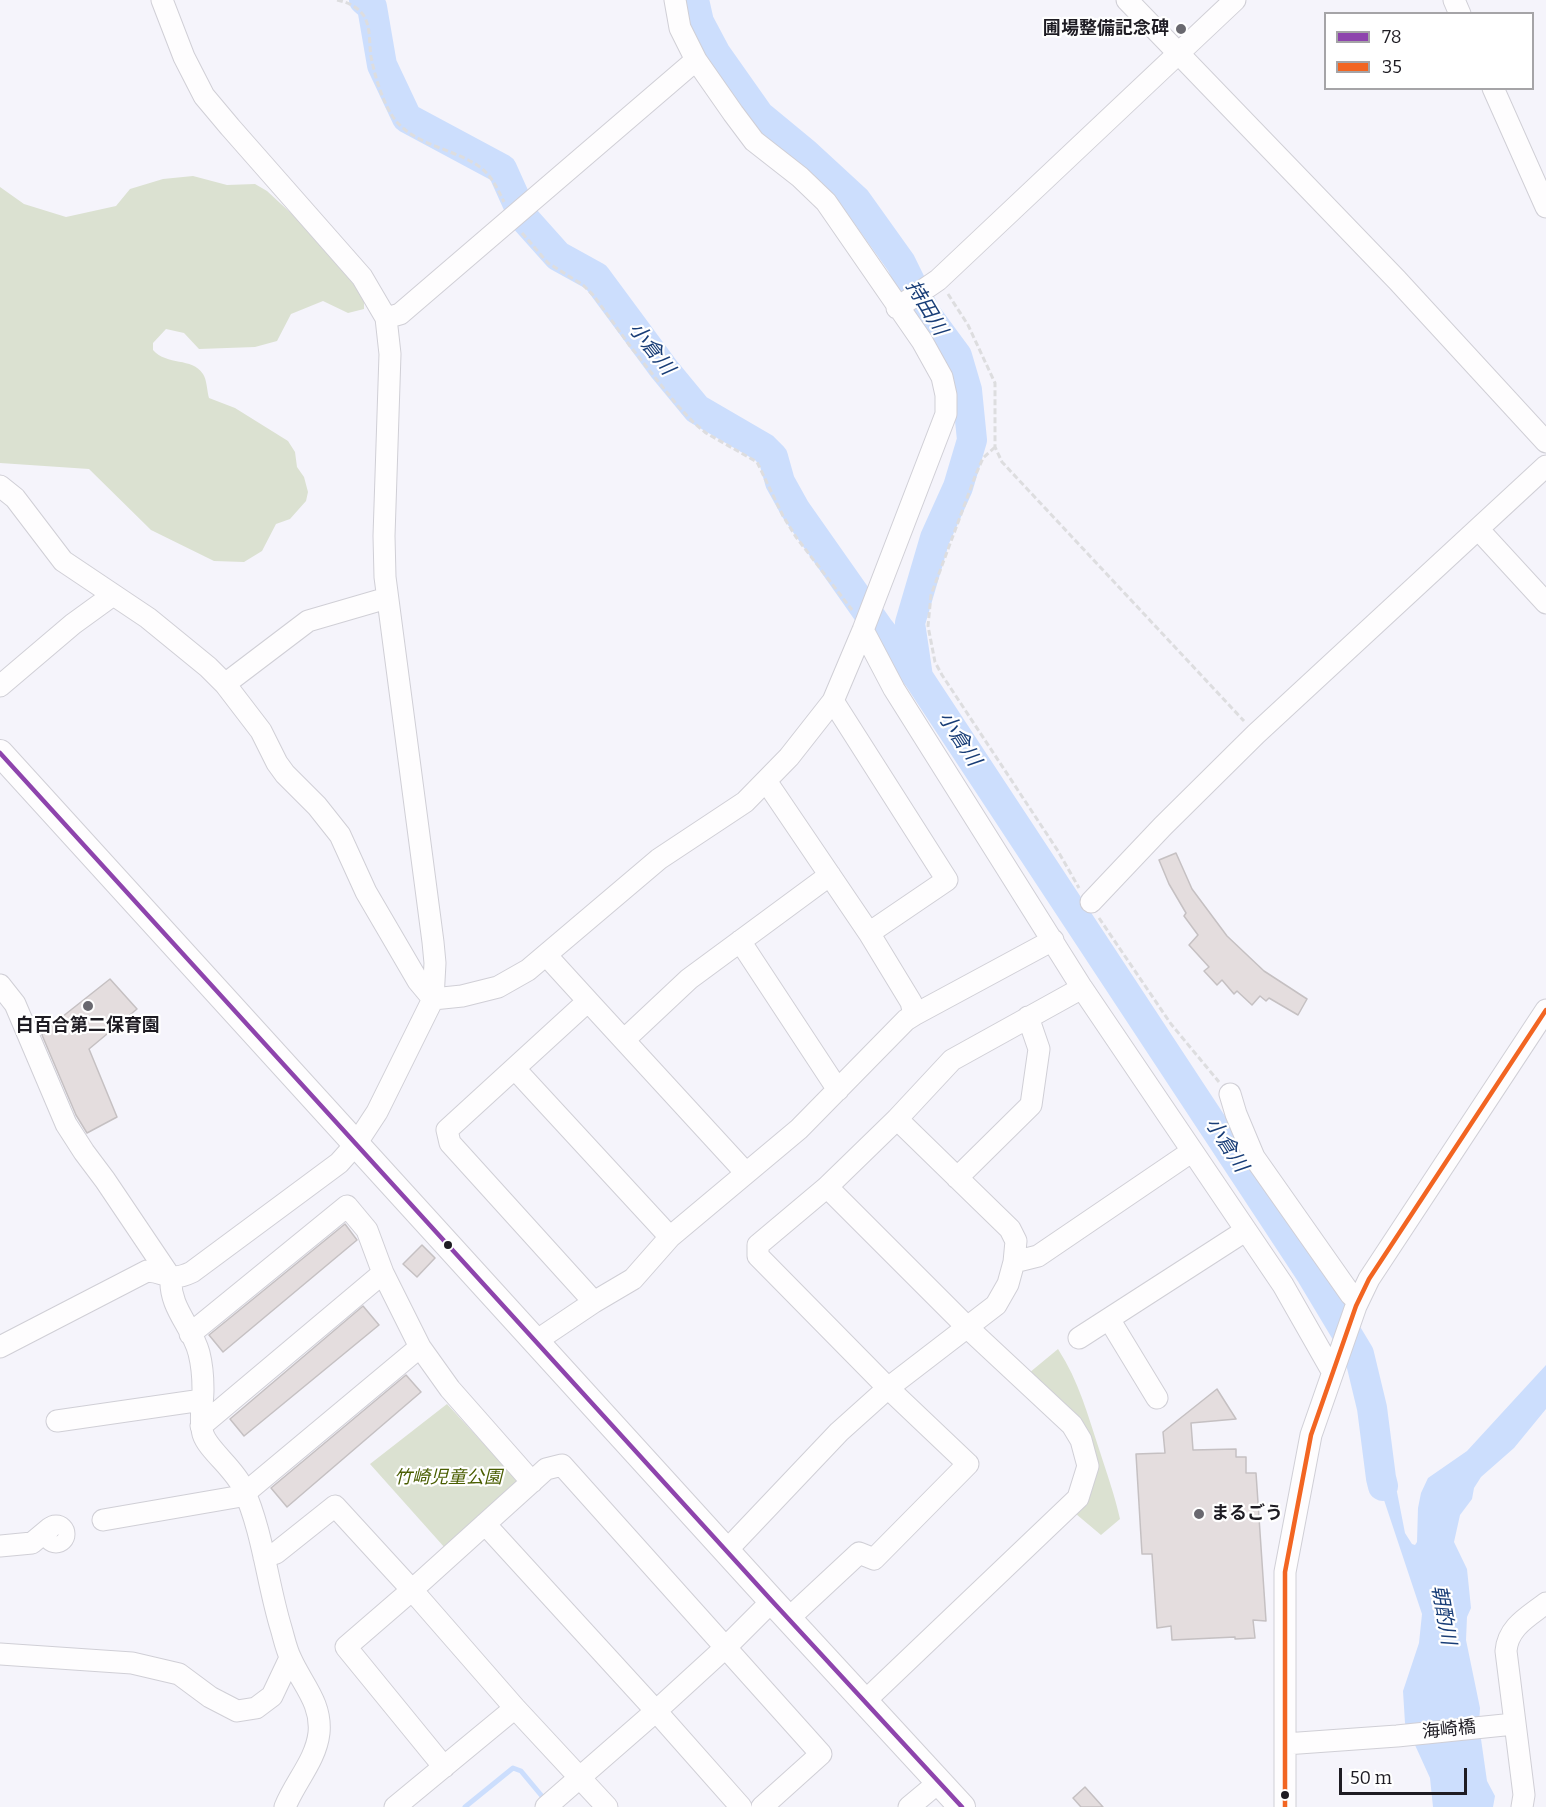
<!DOCTYPE html>
<meta charset="utf-8">
<style>
body{margin:0}
#map{position:relative;width:1546px;height:1807px;overflow:hidden;background:#f5f4fb;font-family:Bitter,serif}
canvas{display:block}
.legend{position:absolute;left:1324px;top:12px;width:210px;height:78px;box-sizing:border-box;background:#fff;border:2px solid #a5a4a7;margin:0;padding:8px 10px;list-style:none;font-size:18px;color:#1e1c23}
.legend li{display:flex;align-items:center;gap:12px;height:30px}
.legend b{width:30px;border:2px solid #a5a4a7}
.scale{position:absolute;left:1339px;top:1768px;width:128px;height:27px;box-sizing:border-box;border:3px solid #1e1c23;border-top:0;padding-left:8px;font-size:18px;line-height:21px;white-space:nowrap;color:#1e1c23;-webkit-text-stroke:4px #fff;paint-order:stroke}
</style>
<div id="map">
<canvas width="1546" height="1807"></canvas>
<ul class="legend">
<li><b style="height:8px;background:#8e44ad"></b>78</li>
<li><b style="height:8px;background:#f26522"></b>35</li>
</ul>
<div class="scale">50 m</div>
</div>
<script>
const c = document.querySelector('canvas').getContext('2d');
c.lineJoin = 'round';
function paint(path, color) {
  c.fillStyle = color;
  c.fill(path, 'evenodd');
}
function trace(path, color, width, dash) {
  c.strokeStyle = color;
  c.lineWidth = width;
  c.lineCap = dash ? 'butt' : 'round';
  c.setLineDash(dash || []);
  c.stroke(path);
}
function write(font, color, halo, rows, align = 'center') {
  c.font = font + ' Bitter,"Noto Sans JP",serif';
  c.lineWidth = 4.5;
  c.setLineDash([]);
  c.textBaseline = 'middle';
  c.strokeStyle = halo;
  c.fillStyle = color;
  for (const [text, x, y, turn = 0] of rows) {
    c.save();
    c.translate(x, y);
    c.rotate((+turn || 0) * Math.PI / 180);
    c.textAlign = isNaN(turn) ? turn : align;
    if (halo) c.strokeText(text, 0, 0);
    c.fillText(text, 0, 0);
    c.restore();
  }
}
paint(new Path2D(`
 M193,176L227,185L255,184L267,191L306,227L364,295V309L348,313L323,301L291,314L277,341L255,347L199,349L184,333L166,329L153,343V350C167,366 192,357 203,374C207,380 207,391 209,398L235,408L288,441L295,452L297,467L304,477L308,492L306,501L290,519L276,524L262,551L244,562L214,561L151,530L89,469L0,463V187L24,204L66,217L116,206L130,189L163,179Z
 M1058,1349C1079,1381 1088,1416 1100,1452C1107,1474 1115,1496 1120,1519L1101,1535L1076,1514L1095,1473L1029,1373Z
 M447,1404L518,1481L445,1548L370,1464Z`), '#dbe1d1');
paint(new Path2D(`
 M1546,1365V1409L1514,1448L1481,1477L1474,1488L1472,1499L1460,1515L1454,1542L1467,1569L1471,1608L1467,1617L1466,1640L1480,1708L1479,1725L1487,1781L1495,1796L1493,1807H1433L1430,1778L1405,1723L1403,1691L1419,1643L1422,1614L1381,1491L1375,1461L1379,1435L1385,1473L1390,1486L1397,1492L1405,1533L1412,1544L1415,1545L1417,1542L1418,1508L1421,1493L1428,1478L1467,1451Z`), '#ccdefd');
trace(new Path2D(`
 M465,1807L513,1768L521,1771L546,1801`), '#ccdefd', 5);
trace(new Path2D(`
 M364,0L372,7L382,65L407,118L502,169L524,218L558,256L596,277L664,369L697,409L764,448L773,457L780,482L795,509L880,630L918,677L1311,1274L1359,1354L1372,1408L1381,1478L1383,1486
 M694,0L699,22L716,54L759,115L805,153L856,200L901,263L926,314L957,356L967,390L972,440L958,487L935,538L910,623L918,677`), '#ccdefd', 30);
const building = new Path2D(`
 M1176,853L1192,889L1227,936L1264,971L1307,999L1298,1015L1269,998L1266,1001L1260,996L1252,1005L1237,991L1234,994L1222,980L1217,985L1204,971L1209,967L1189,945L1198,935L1184,916L1186,913L1169,884L1159,860Z
 M110,979L137,1009L89,1049L117,1117L87,1133L76,1115L42,1035L43,1032Z
 M345,1224L357,1240L223,1352L209,1335Z
 M422,1245L435,1258L417,1277L403,1264Z
 M363,1306L379,1325L244,1436L230,1419Z
 M406,1375L421,1392L287,1507L271,1488Z
 M1217,1389L1236,1419L1191,1423L1193,1450L1236,1449V1457H1246V1473H1256L1266,1621L1253,1620L1255,1638L1235,1639V1637L1172,1640L1171,1626L1157,1628L1152,1554H1142L1136,1454L1165,1453L1163,1432Z
 M1085,1787L1103,1807H1081L1073,1798Z`);
paint(building, '#e4ddde');
trace(building, '#c5c0c2', 1.5);
const minor = new Path2D(`
 M1127,0L1397,280L1546,442
 M1454,0L1460,14
 M1493,88L1546,207
 M897,308L938,280L1235,0
 M386,318L400,314L696,60
 M0,486L15,498L63,561L148,618L208,667L225,684L261,731L277,763L285,774L317,806L340,835L366,892L418,981L433,999
 M1478,529L1546,603
 M863,630L894,689L1082,988L1283,1285L1332,1371
 M225,684L308,621L387,598
 M0,686L73,624L113,595
 M766,781L869,933L947,880L833,701
 M1091,902L1163,826L1256,734L1546,466
 M869,933L911,1002L914,1015L1053,940
 M740,941L838,1090
 M546,955L588,1001L447,1130L450,1143L594,1302
 M0,985L15,1004L66,1124L84,1152L105,1180L171,1278C169,1308 192,1326 199,1353C202,1365 203,1377 203,1389C203,1404 199,1419 203,1434C208,1450 234,1468 243,1488C263,1532 267,1582 281,1628C284,1638 286,1649 291,1659C302,1684 322,1703 319,1733C316,1760 295,1782 285,1807
 M433,999L462,996L498,987L528,970L659,859L745,802L789,757L833,701L863,630L946,414V395L942,377L922,341L826,202L800,177L754,141L733,113L696,60L680,28L675,0
 M588,1001L746,1173
 M624,1040L689,979L830,875
 M515,1069L670,1237
 M1230,1094L1236,1114L1254,1157L1351,1295
 M957,1178L1031,1105L1039,1049L1028,1017
 M827,1187L968,1328L1072,1425L1081,1440L1088,1466L1078,1498L865,1701
 M1014,1262L1038,1256L1191,1152
 M1109,1319L1157,1398
 M190,1334L347,1206L367,1230L383,1273L420,1347L450,1389L532,1482
 M1079,1338L1245,1231
 M536,1341L594,1302L633,1279L670,1237L799,1129L906,1020L914,1015
 M0,1347L147,1271C168,1272 169,1283 192,1272L339,1163L356,1144L377,1112L433,999L435,963L433,942L385,577L384,536L390,354L386,318L362,277L230,127L204,96L184,57L162,0
 M57,1421L202,1400
 M201,1426L383,1273
 M103,1520L236,1497L245,1493L420,1347
 M485,1524L656,1711L741,1807
 M48 1534a8 8 0 1 1 16 0a8 8 0 1 1-16 0Z
 M0,1546L32,1543L50,1528
 M727,1550L839,1432L888,1388L996,1305L1008,1284L1014,1262L1016,1241L1010,1229L897,1119
 M264,1557L276,1553L335,1506L412,1590L346,1647L444,1767
 M788,1619L859,1553L874,1559L968,1464L888,1388L758,1256V1245L827,1187L897,1119L952,1060L1082,988
 M0,1654L132,1663L179,1674L210,1697L237,1711L256,1708L272,1696L290,1658
 M1285,1744L1397,1736L1514,1724
 M395,1807L515,1708
 M546,1807L656,1711L726,1647L772,1601
 M607,1807L515,1708L412,1590L546,1469L562,1465L821,1754L762,1807
 M909,1807L939,1782
 M1285,1807V1572L1311,1435L1356,1306L1369,1279L1546,1010
 M1522,1807L1524,1795L1506,1651C1508,1627 1528,1617 1546,1603`);
const major = new Path2D(`
 M0,753L772,1601L962,1807`);
trace(minor, '#d0cfd6', 23);
trace(major, '#d0cfd6', 28);
trace(new Path2D(`
 M337,0C347,2 358,7 364,16C371,28 369,44 371,57C375,76 381,97 391,114C409,144 449,147 477,165C491,174 497,188 504,202
 M522,233L548,263L583,285L594,296L630,346L677,405L694,423L706,433L757,462L783,516L796,537L852,610
 M948,294L968,325L995,383V447L1002,462L1244,721
 M995,447L983,458L976,474L931,595L928,626L935,662L942,675L1058,851L1079,888
 M1099,918L1171,1024L1219,1082`), '#dddddf', 3, [6, 3]);
trace(minor, '#fefdfe', 21);
trace(major, '#fefdfe', 26);
trace(new Path2D(`
 M0,753L772,1601L962,1807`), '#8e44ad', 4.5);
trace(new Path2D(`
 M1285,1807V1572L1311,1435L1356,1306L1369,1279L1546,1010`), '#f26522', 4.5);
for (const [x, y, r, color] of [
 [1181,29,6,"#69686f"],
 [88,1006,6,"#69686f"],
 [448,1245,5,"#1e1c23"],
 [1199,1514,6,"#69686f"],
 [1285,1795,5,"#1e1c23"]
]) {
  const dot = new Path2D();
  dot.arc(x, y, r, 0, 2 * Math.PI);
  c.fillStyle = color;
  c.fill(dot);
  trace(dot, '#fff', 2);
}
write('bold 18px', '#1e1c23', '#fff', [
 ["圃場整備記念碑",1169,29],
 ["白百合第二保育園",88,1026,"center"],
 ["まるごう",1211,1514,"left"]
], 'right');
write('italic 18px', '#4a5e02', '#fff', [
 ["竹崎児童公園",448,1478]
]);
write('18px', '#1e1c23', '#fff', [
 ["海崎橋",1449,1730,-6]
]);
write('italic 20px', '#183d77', '#fff', [
 ["持田川",926,308,59],
 ["小倉川",651,349,52],
 ["小倉川",959,739,57],
 ["小倉川",1226,1145,57],
 ["朝酌川",1443,1615,80]
]);
</script>
